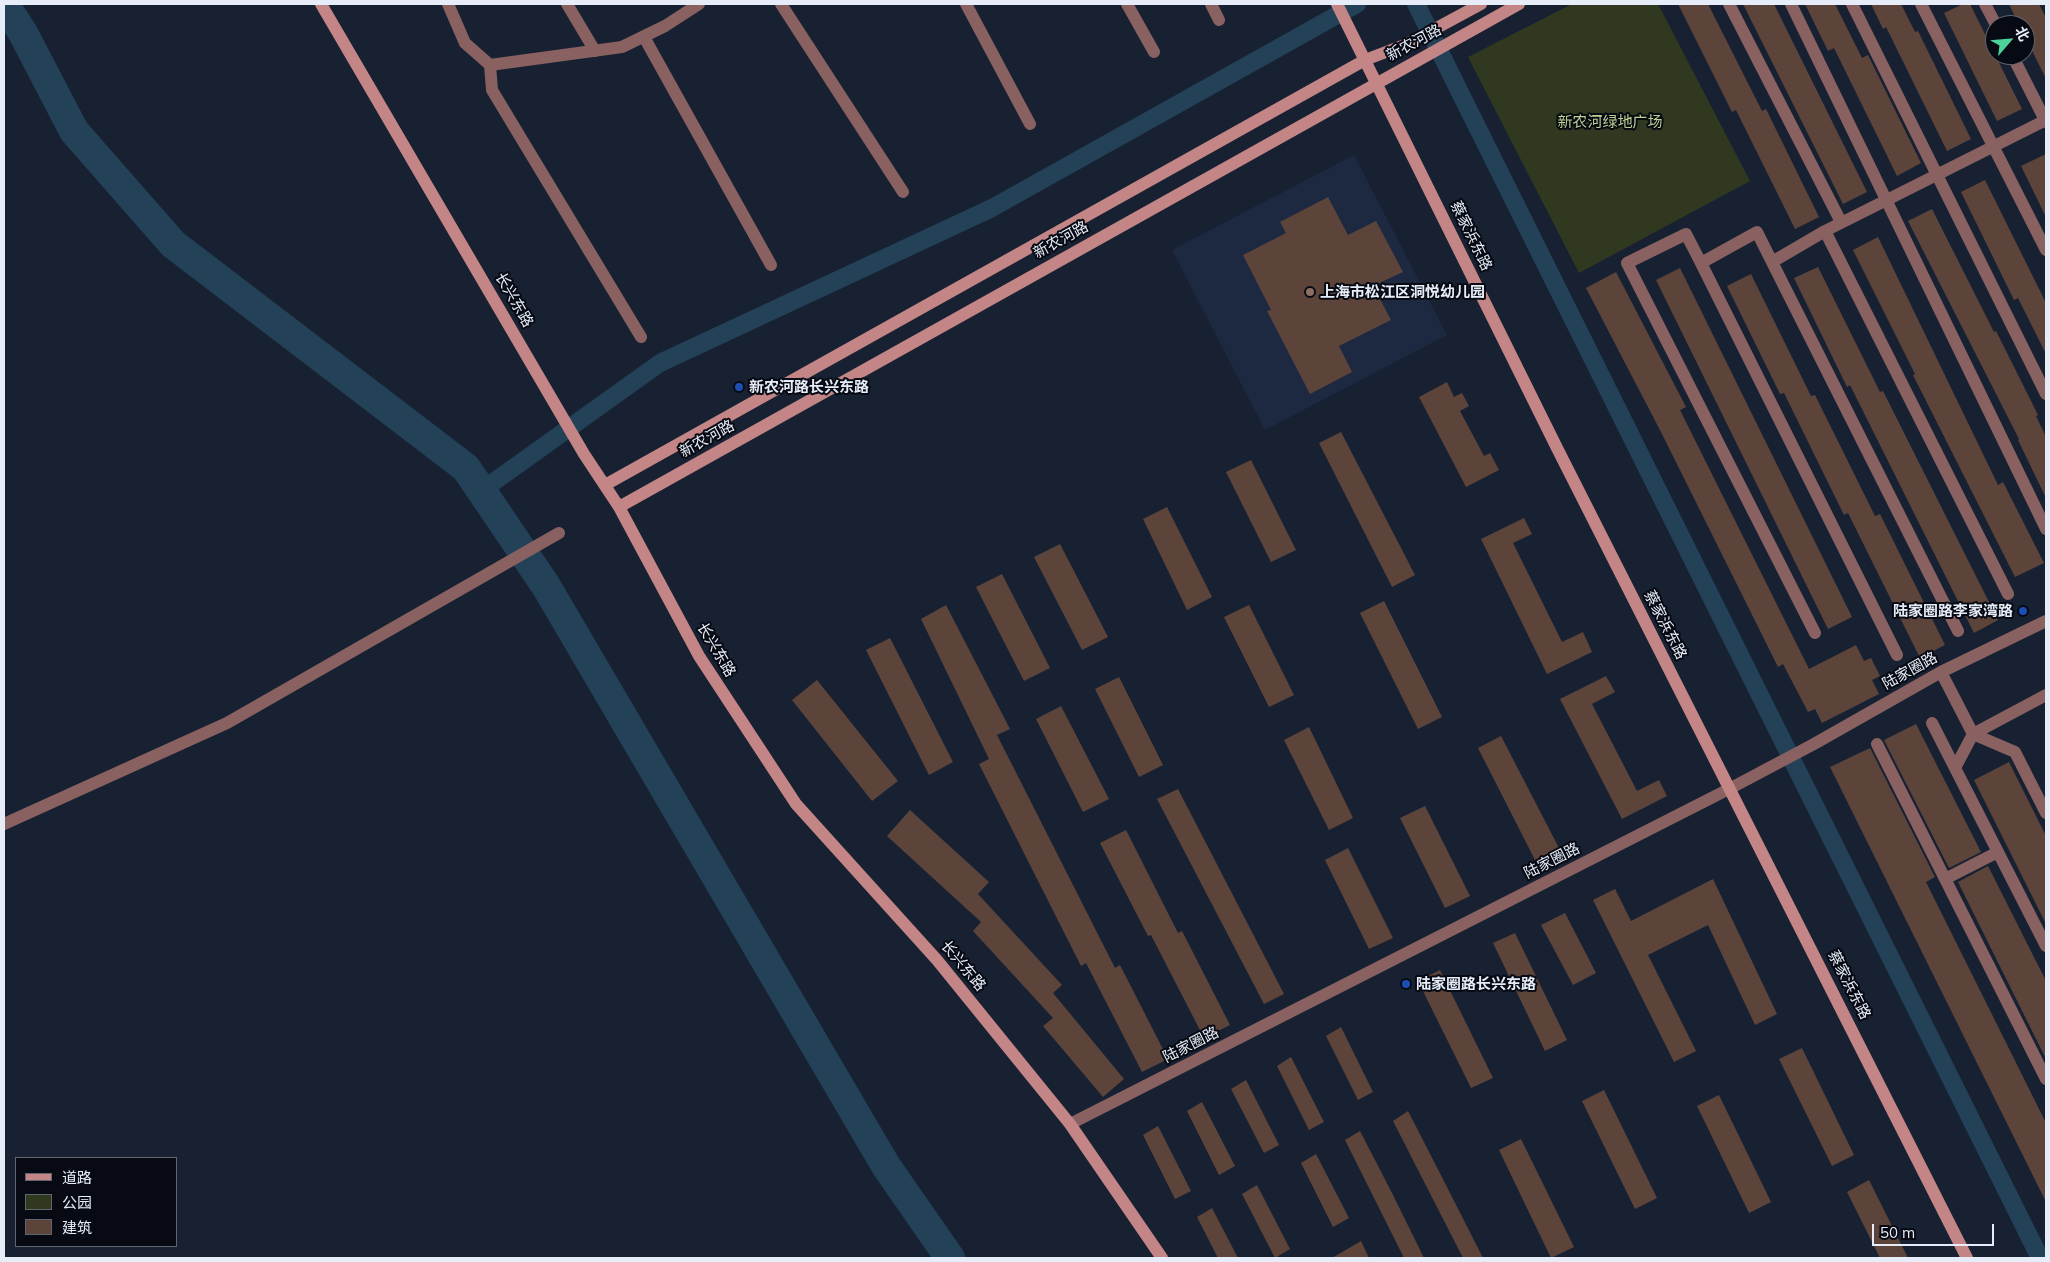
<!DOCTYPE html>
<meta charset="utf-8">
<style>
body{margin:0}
#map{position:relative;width:2050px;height:1262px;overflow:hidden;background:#182132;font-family:Mulish,"Noto Sans SC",sans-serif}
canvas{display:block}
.frame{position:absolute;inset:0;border:5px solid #e6edf9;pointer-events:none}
.legend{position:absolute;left:15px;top:1157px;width:162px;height:90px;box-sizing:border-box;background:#070a12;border:1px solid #60656e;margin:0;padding:6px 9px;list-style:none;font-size:15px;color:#e6edf9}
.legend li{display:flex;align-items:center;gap:10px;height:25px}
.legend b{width:25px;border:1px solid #60656e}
.north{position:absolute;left:1985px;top:15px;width:50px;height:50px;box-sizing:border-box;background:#070a12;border:1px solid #60656e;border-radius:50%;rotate:63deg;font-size:14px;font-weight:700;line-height:20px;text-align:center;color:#e6edf9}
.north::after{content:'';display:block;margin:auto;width:18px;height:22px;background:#4cd39a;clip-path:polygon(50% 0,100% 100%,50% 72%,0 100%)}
.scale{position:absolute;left:1872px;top:1224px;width:122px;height:22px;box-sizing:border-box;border:2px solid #e6edf9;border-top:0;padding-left:6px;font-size:15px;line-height:18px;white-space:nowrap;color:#e6edf9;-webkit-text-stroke:4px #070a12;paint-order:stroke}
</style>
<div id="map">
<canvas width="2050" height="1262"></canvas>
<div class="frame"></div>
<ul class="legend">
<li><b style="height:6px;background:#c38585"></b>道路</li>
<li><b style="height:14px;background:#313820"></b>公园</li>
<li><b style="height:14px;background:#5c443b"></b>建筑</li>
</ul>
<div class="north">北</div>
<div class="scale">50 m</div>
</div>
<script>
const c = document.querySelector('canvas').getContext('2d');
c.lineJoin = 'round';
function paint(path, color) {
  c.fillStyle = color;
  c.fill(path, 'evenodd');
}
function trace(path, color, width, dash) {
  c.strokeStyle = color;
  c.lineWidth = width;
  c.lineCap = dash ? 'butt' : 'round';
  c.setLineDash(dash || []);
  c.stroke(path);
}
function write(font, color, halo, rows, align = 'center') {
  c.font = font + ' Mulish,"Noto Sans SC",sans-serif';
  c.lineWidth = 4;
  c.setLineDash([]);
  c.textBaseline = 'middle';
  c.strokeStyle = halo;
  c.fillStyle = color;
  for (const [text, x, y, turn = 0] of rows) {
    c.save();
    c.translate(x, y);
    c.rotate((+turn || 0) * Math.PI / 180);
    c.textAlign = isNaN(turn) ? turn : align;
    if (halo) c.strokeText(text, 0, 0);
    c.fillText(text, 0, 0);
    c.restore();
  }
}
paint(new Path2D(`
 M1354,155L1447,335L1265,430L1172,250Z`), '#1d2940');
paint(new Path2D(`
 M1572,4H1658L1750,181L1579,273L1468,57Z`), '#313820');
trace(new Path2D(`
 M1416,4L2040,1258
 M481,491L660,363L992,208L1357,4`), '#234157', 18);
trace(new Path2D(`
 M4,4L23,33L74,131L173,244L466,468L546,586L886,1166L950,1258`), '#234157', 30);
paint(new Path2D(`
 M1678,4H1708L1762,111L1766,109L1819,217L1795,229L1736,110L1732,112Z
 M1743,4H1774L1867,192L1843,204Z
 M1805,4H1835L1862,58L1868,55L1921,163L1897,176L1834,48L1828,51Z
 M1871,4H1901L1915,32L1918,31L1971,139L1947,151L1886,27L1883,29Z
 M1963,4H1970L2022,109L1997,121L1944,13Z
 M2009,4H2039L2046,18V79L2025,36V25H2019Z
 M2046,154V217L2021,166Z
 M1985,180L2046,303V354L2018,298L2014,300L1961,192Z
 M1328,197L1348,235L1376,221L1403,272L1373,286L1391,320L1339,346L1352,372L1310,394L1267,311L1271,310L1243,255L1286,233L1280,222Z
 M1932,209L1994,332L1996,331L2038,415L2036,416L2046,437V498L2018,440L2019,439L1908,221Z
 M1878,237L1998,485L2003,482L2044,563L2015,577L1913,375L1915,374L1853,250Z
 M1818,267L1880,392L1883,391L1998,620L1974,633L1850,385L1847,387L1794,278Z
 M1680,268L1852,617L1828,629L1656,280Z
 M1616,272L1686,407L1680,410L1809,669L1856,645L1864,661L1871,658L1880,676L1872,680L1879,694L1822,723L1815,709L1808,712L1783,664L1778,667L1662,434L1586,288Z
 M1751,274L1811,396L1815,395L1875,516L1880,514L1945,645L1920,658L1848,513L1844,515L1784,393L1780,394L1727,286Z
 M1447,382L1454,397L1462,393L1469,406L1460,411L1484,456L1490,453L1499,470L1466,487L1419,397Z
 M1341,432L1415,575L1392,587L1319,443Z
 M1251,460L1296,550L1271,562L1226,472Z
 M1167,507L1212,597L1187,610L1143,519Z
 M1524,518L1532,534L1513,543L1562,642L1583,632L1592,652L1547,674L1481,539Z
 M1060,544L1108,637L1082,650L1034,557Z
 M1002,574L1050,668L1024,681L976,587Z
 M1384,601L1442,717L1418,729L1360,613Z
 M946,605L1010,729L997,735L1115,968L1120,965L1168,1059L1142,1072L1086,963L1081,966L979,764L989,759L921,619Z
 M1249,605L1294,695L1269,707L1224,617Z
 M890,638L953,762L929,775L866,650Z
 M1606,676L1615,692L1592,704L1637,791L1659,780L1667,796L1622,819L1560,699Z
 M1119,677L1163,765L1139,777L1095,689Z
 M817,680L898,781L872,801L792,700Z
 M1061,706L1109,799L1083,812L1036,719Z
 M1916,724L1981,852L1949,868L1884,740Z
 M1309,727L1353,818L1329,830L1284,740Z
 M1501,736L1559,848L1535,860L1478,748Z
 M1870,748L1935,877L1926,882L2046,1123V1202L1830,767Z
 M2009,762L2046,836V924L1974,780Z
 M1178,789L1284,994L1264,1004L1157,799Z
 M1425,806L1470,896L1445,908L1400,818Z
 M910,810L989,882L978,894L1062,985L1053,993L1124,1079L1103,1097L1043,1026L1053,1018L973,931L981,922L887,836Z
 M1126,830L1178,933L1182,931L1230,1025L1204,1038L1151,935L1148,936L1100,843Z
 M1348,848L1393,938L1369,949L1325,860Z
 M1988,866L2046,981V1059L1958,882Z
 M1713,879L1777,1014L1755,1025L1708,925L1648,955L1696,1051L1674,1062L1593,900L1615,889L1631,921Z
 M1565,913L1596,973L1573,985L1541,925Z
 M1515,933L1567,1040L1545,1051L1493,943Z
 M1440,970L1493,1078L1471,1088L1418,981Z
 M1341,1027L1373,1092L1358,1100L1326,1036Z
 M1802,1048L1854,1155L1832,1166L1779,1059Z
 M1291,1057L1324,1122L1309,1130L1277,1066Z
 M1246,1080L1279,1145L1264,1153L1231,1089Z
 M1604,1090L1657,1198L1635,1209L1582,1101Z
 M1719,1095L1771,1202L1749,1213L1697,1106Z
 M1202,1102L1235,1166L1219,1175L1187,1111Z
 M1408,1111L1447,1187L1483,1258H1463L1393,1121Z
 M1158,1126L1191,1191L1175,1199L1143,1135Z
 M1360,1131L1393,1195L1424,1258H1404L1345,1140Z
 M1521,1139L1574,1247L1551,1258L1499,1150Z
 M1316,1154L1349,1218L1333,1227L1301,1163Z
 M1869,1180L1908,1258H1880L1847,1192Z
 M1257,1185L1290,1249L1275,1258L1242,1194Z
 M1212,1208L1238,1258H1218L1197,1217Z
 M1361,1241L1369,1258H1332Z`), '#5c443b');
trace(new Path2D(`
 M448,4L465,43L490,65L622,47L665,26L699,4
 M567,4L595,51
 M781,4L903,192
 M966,4L1030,124
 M1127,4L1154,52
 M1211,4L1219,20
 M1729,4L1841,222
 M1791,4L2046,529
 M1852,4L2046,394
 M1921,4L2046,250
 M1985,4L1996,25
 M644,37L771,265
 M2012,55L2046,122
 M490,65L492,90L641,337
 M1825,231L2008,594
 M1772,262L1757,232L1701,263L1897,655
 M1701,263L1686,234L1627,263L1815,633
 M1958,631L1772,262L1825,231L2046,120
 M1941,672L1973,734L2046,695
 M1932,723L2046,946
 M1877,744L2046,1079
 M1955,768L1973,734L2015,752L2046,813
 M4,824L227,723L559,533
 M1945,879L1998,852
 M1070,1124L1729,789L1814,744L1941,672L2046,621`), '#886160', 12);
trace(new Path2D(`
 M321,4L584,454L619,507L699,656L796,804L937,960L1070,1124L1162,1258
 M1337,4L1557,448L1967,1258
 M605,485L1365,60L1407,44L1481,4
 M619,507L1519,4`), '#c38585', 12);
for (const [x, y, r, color] of [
 [1310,292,5,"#8d6e63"],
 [739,387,5,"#1a4fb4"],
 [2023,611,5,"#1a4fb4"],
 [1406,984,5,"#1a4fb4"]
]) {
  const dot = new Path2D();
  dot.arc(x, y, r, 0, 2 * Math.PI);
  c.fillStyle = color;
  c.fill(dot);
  trace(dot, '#070a12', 2);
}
write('15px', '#e6edf9', '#070a12', [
 ["新农河路",1414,43,-28],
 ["蔡家浜东路",1471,236,64],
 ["新农河路",1061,240,-29],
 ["长兴东路",514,300,60],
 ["新农河路",707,439,-29],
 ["蔡家浜东路",1665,625,63],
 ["长兴东路",716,650,59],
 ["陆家圈路",1910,671,-29],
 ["陆家圈路",1552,861,-27],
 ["长兴东路",963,966,50],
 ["蔡家浜东路",1849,985,63],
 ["陆家圈路",1191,1045,-27]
]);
write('15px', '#bccf93', '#070a12', [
 ["新农河绿地广场",1610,122]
]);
write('bold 15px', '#e6edf9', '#070a12', [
 ["上海市松江区洞悦幼儿园",1320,292],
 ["新农河路长兴东路",749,387],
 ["陆家圈路李家湾路",2013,611,"right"],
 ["陆家圈路长兴东路",1416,984]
], 'left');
</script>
